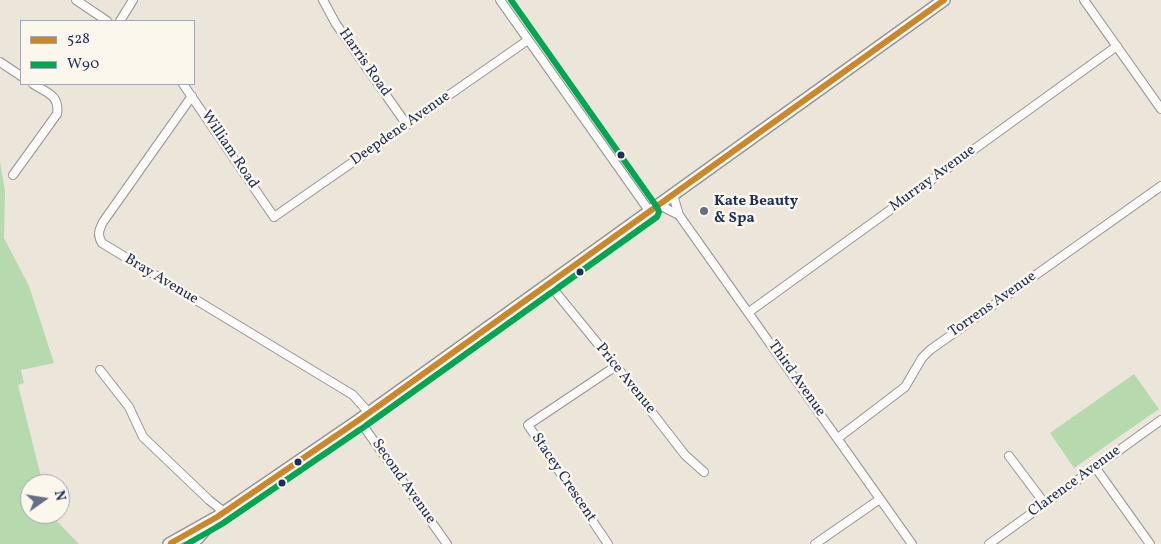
<!DOCTYPE html>
<style>
body{margin:0}
#map{position:relative;width:1161px;height:544px;overflow:hidden;background:#ece6da;font-family:Vollkorn,serif}
canvas{display:block}
.legend{position:absolute;left:20px;top:20px;width:175px;height:65px;box-sizing:border-box;background:#fbf7ec;border:1px solid #a1a7b3;margin:0;padding:6px 9px;list-style:none;font-size:15px;color:#1b2f5e}
.legend li{display:flex;align-items:center;gap:10px;height:25px}
.legend b{width:25px;border:1px solid #a1a7b3}
.north{position:absolute;left:20px;top:474px;width:50px;height:50px;box-sizing:border-box;background:#fbf7ec;border:1px solid #a1a7b3;border-radius:50%;rotate:77deg;font-size:14px;font-weight:700;line-height:20px;text-align:center;color:#1b2f5e}
.north::after{content:'';display:block;margin:auto;width:18px;height:22px;background:#646f89;clip-path:polygon(50% 0,100% 100%,50% 72%,0 100%)}
</style>
<div id="map">
<canvas width="1161" height="544"></canvas>
<ul class="legend">
<li><b style="height:6px;background:#cd872b"></b>528</li>
<li><b style="height:6px;background:#00a651"></b>W90</li>
</ul>
<div class="north">N</div>
</div>
<script>
const c = document.querySelector('canvas').getContext('2d');
c.lineJoin = 'round';
function paint(path, color) {
  c.fillStyle = color;
  c.fill(path, 'evenodd');
}
function trace(path, color, width, dash) {
  c.strokeStyle = color;
  c.lineWidth = width;
  c.lineCap = dash ? 'butt' : 'round';
  c.setLineDash(dash || []);
  c.stroke(path);
}
function write(font, color, halo, rows, align = 'center') {
  c.font = font + ' Vollkorn,serif';
  c.lineWidth = 5;
  c.setLineDash([]);
  c.textBaseline = 'middle';
  c.strokeStyle = halo;
  c.fillStyle = color;
  for (const [text, x, y, turn = 0] of rows) {
    c.save();
    c.translate(x, y);
    c.rotate((+turn || 0) * Math.PI / 180);
    c.textAlign = isNaN(turn) ? turn : align;
    if (halo) c.strokeText(text, 0, 0);
    c.fillText(text, 0, 0);
    c.restore();
  }
}
paint(new Path2D(`
 M0,162L5,191L4,238L29,286L54,363L21,370L24,383L18,385L41,477L35,484H30V490L28,492L30,494V514H50L79,544H0Z
 M1134,374L1159,409L1074,468L1050,433Z`), '#b6d9ad');
const minor = new Path2D(`
 M76,0L107,21
 M323,0L336,24L407,125
 M500,0L650,212
 M1084,0L1161,109
 M120,21L133,0
 M0,62L21,76
 M183,84L274,217L528,40
 M192,96L103,222C99,230 97,235 102,243L353,395L369,413
 M13,175L57,114C60,95 47,93 33,84
 M673,195L679,215L912,544
 M659,205L679,215
 M549,284L616,366L685,455L704,472
 M749,312L1117,46
 M100,370L129,407L143,437L209,500L224,512
 M359,420L447,544
 M838,438L905,387L922,358L930,350L1161,186
 M1009,456L1045,504
 M1095,467L1150,544
 M608,544L528,425L616,366
 M815,544L880,499
 M989,544L1161,420`);
const secondary = new Path2D(`
 M169,544L217,517L359,420L944,0
 M190,544L198,538L210,524`);
trace(minor, '#949596', 10);
trace(secondary, '#949596', 14);
trace(minor, '#fcfbf9', 8);
trace(secondary, '#fcfbf9', 11);
trace(new Path2D(`
 M172,544L171,543L217,517L359,420L944,0`), '#cd872b', 6);
trace(new Path2D(`
 M187,544L222,524L364,427L657,217L659,212L657,207L511,0`), '#00a651', 6);
for (const [x, y, r, color] of [
 [621,155,4.5,"#1b2f5e"],
 [704,211,5,"#646f89"],
 [580,272,4.5,"#1b2f5e"],
 [298,462,4.5,"#1b2f5e"],
 [282,483,4.5,"#1b2f5e"]
]) {
  const dot = new Path2D();
  dot.arc(x, y, r, 0, 2 * Math.PI);
  c.fillStyle = color;
  c.fill(dot);
  trace(dot, '#fbf7ec', 2);
}
write('15px', '#1b2f5e', '#fbf7ec', [
 ["Harris Road",364,63,55],
 ["Deepdene Avenue",401,129,-35],
 ["William Road",229,150,56],
 ["Murray Avenue",933,179,-36],
 ["Bray Avenue",161,280,31],
 ["Torrens Avenue",993,305,-35],
 ["Price Avenue",625,379,51],
 ["Third Avenue",796,379,55],
 ["Stacey Crescent",563,478,56],
 ["Second Avenue",403,482,55],
 ["Clarence Avenue",1075,482,-36]
]);
write('bold 15px', '#1b2f5e', '#fbf7ec', [
 ["Kate Beauty",714,202],
 ["& Spa",714,219]
], 'left');
</script>
